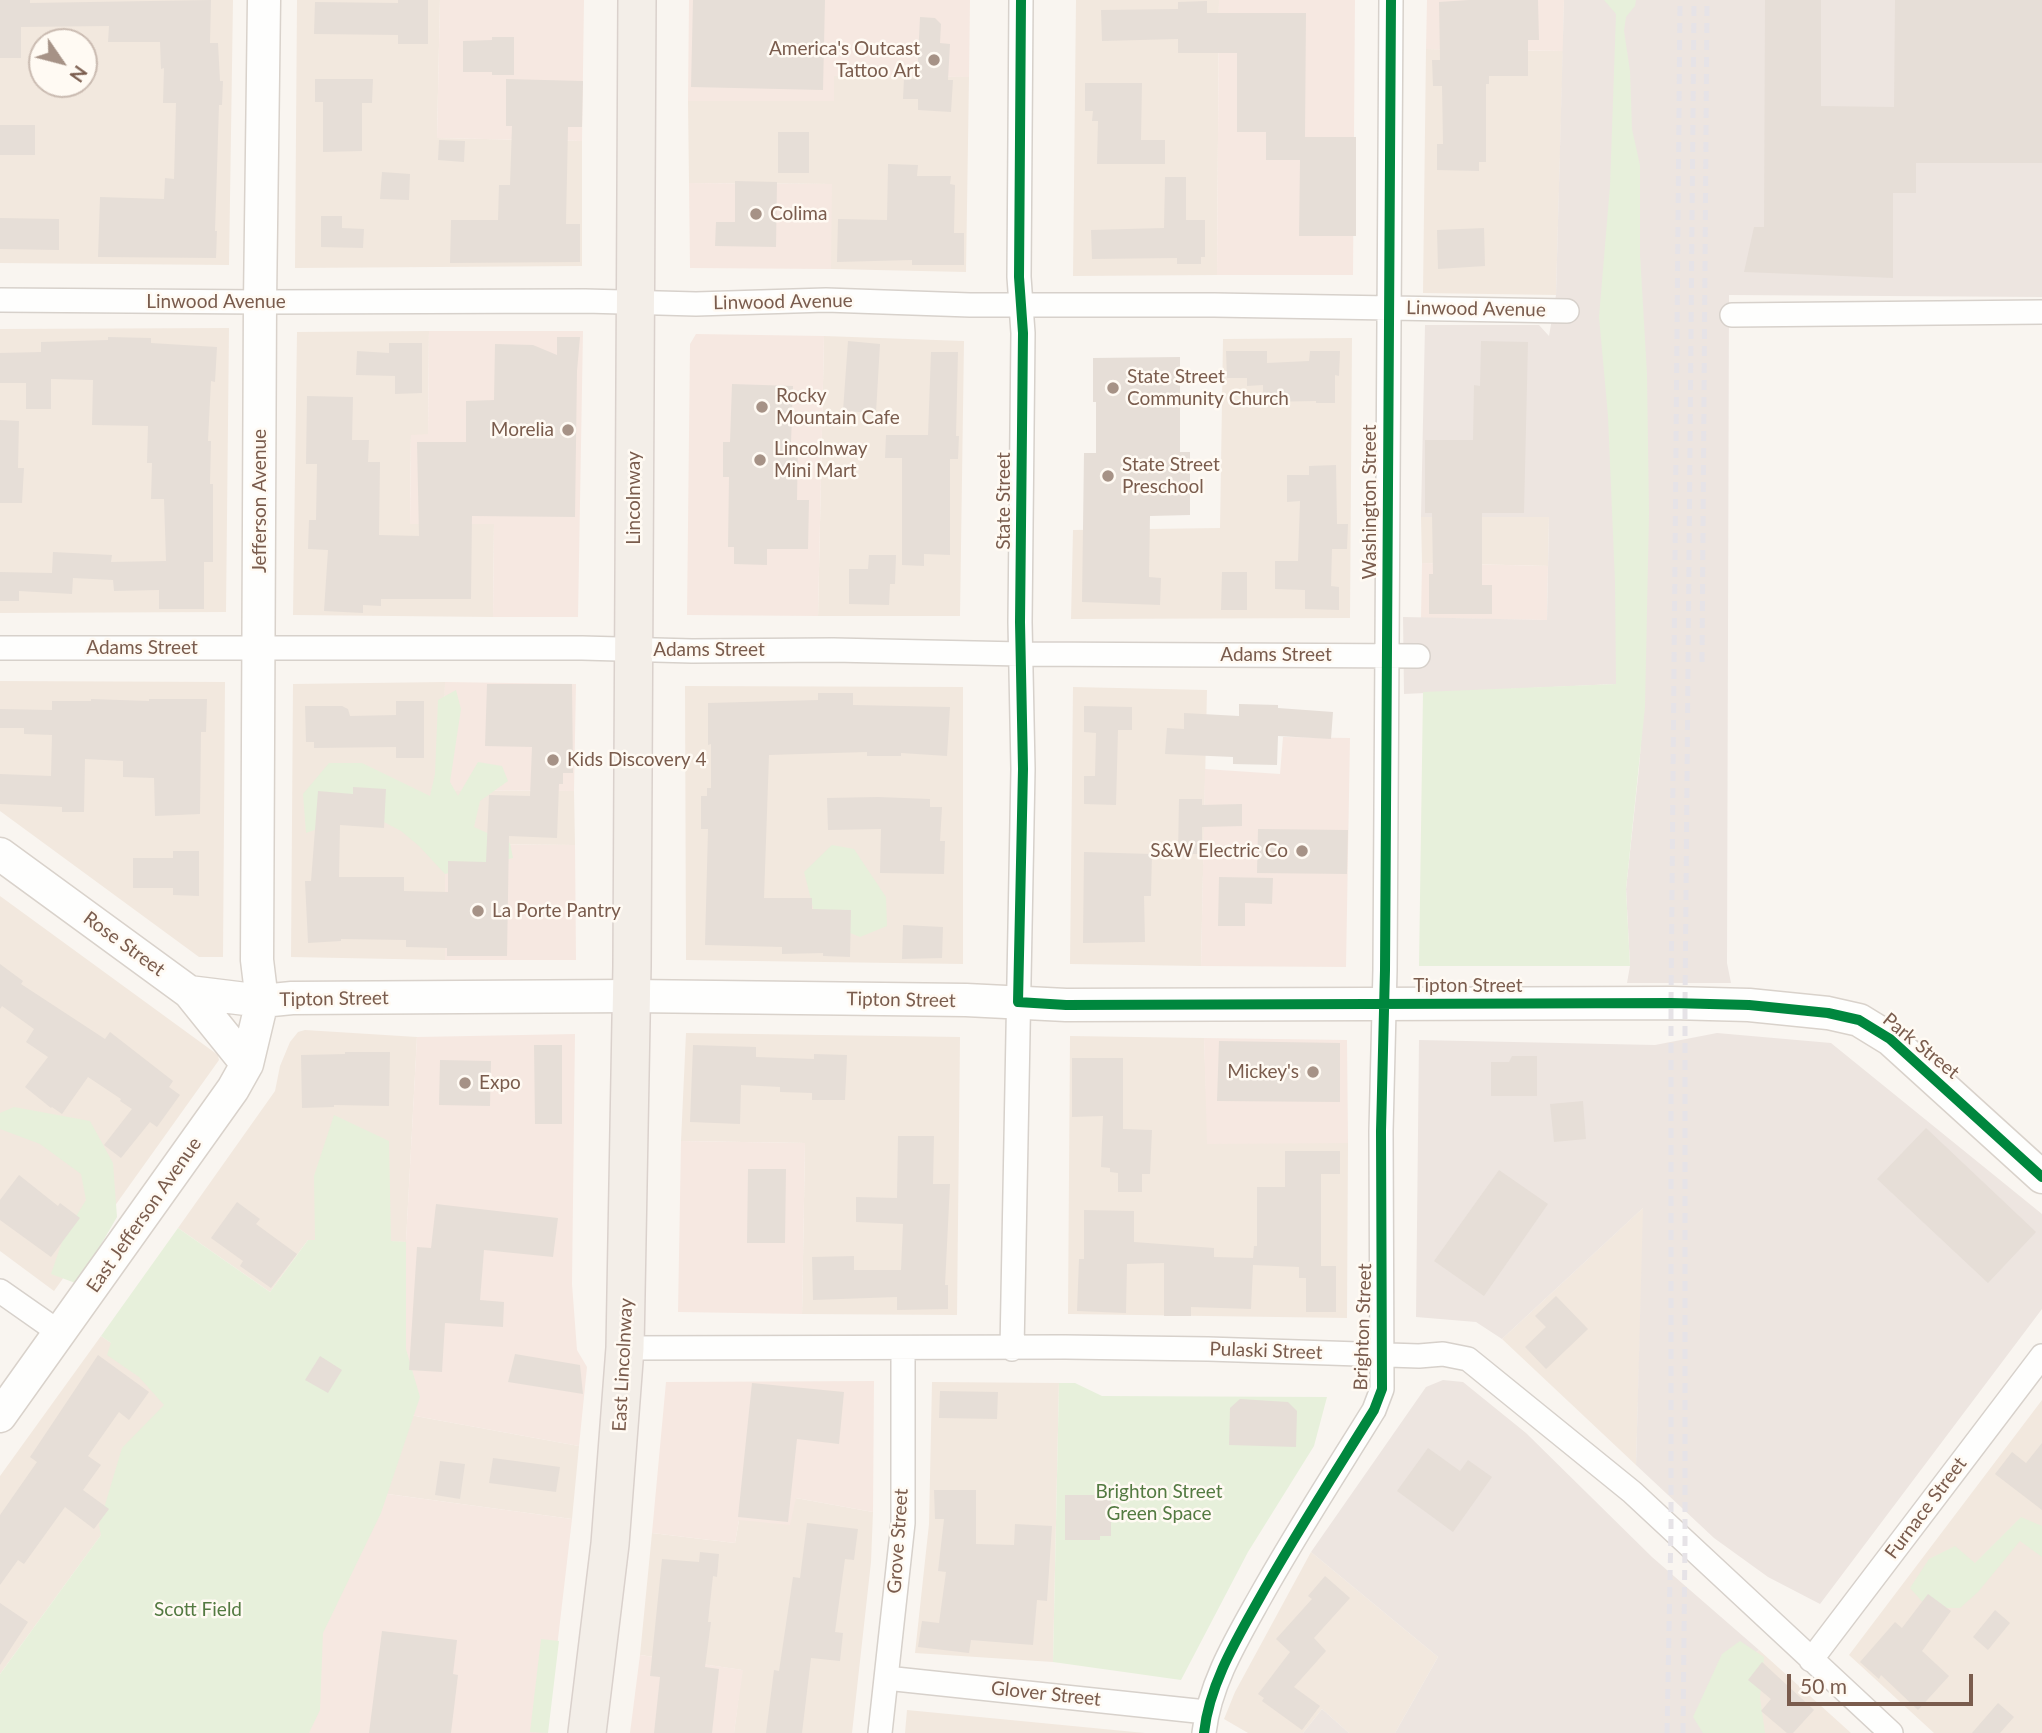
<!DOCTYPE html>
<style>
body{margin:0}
#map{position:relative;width:2042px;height:1733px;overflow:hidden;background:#f9f5f0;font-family:Lato,sans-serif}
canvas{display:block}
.north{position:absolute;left:28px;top:28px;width:70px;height:70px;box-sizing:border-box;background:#fffaf3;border:2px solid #cabbb1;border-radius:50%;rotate:125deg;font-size:19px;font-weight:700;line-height:28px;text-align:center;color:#7a5c4d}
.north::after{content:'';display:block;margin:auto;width:24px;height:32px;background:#a69286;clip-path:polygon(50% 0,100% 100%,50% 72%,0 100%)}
.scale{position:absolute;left:1787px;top:1674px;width:186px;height:32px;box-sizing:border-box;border:4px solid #7a5c4d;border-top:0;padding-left:9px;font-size:21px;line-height:24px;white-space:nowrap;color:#7a5c4d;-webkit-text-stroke:5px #fffaf3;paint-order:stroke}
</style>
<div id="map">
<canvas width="2042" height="1733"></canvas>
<div class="north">N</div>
<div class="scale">50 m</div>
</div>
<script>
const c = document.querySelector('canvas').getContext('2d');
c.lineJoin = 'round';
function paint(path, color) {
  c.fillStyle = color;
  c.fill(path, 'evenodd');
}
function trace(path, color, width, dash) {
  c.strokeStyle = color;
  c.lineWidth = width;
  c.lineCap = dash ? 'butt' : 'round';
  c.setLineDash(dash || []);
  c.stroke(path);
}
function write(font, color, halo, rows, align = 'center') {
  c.font = font + ' Lato,sans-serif';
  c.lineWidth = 5;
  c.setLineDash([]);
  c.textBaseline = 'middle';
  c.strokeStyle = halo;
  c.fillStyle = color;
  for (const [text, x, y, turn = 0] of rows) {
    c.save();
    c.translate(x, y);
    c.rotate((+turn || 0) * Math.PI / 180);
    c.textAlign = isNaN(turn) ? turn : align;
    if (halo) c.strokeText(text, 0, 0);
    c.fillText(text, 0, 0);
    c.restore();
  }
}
paint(new Path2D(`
 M0,0H233L229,265L0,263ZM42,42H84V84H42Z
 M297,0H440L437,138L582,141V266L295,268Z
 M1076,0H1219L1217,275L1073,276Z
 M1426,49L1563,51L1556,295L1423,293Z
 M834,76L969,77L966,272L831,269V184L689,183L688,101H833Z
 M229,328L226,612L0,613V329Z
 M429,331L428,435H411L410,524H494L493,617L293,615L297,332Z
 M824,336L964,341L960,616H818Z
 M1352,338L1350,618L1071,619L1073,530L1220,528L1223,339Z
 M1421,517H1549L1548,566L1422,563Z
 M0,681L225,682L223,957H199L0,811Z
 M445,682L444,790L574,791L575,845L446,844L445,960L291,957L293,684Z
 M685,686L963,687V964L686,960Z
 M1073,687L1207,690L1201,966L1070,964Z
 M0,896L218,1055L219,1060L54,1291L0,1251Z
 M305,1030L417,1037L406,1242L308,1240L270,1292L178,1228L275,1091L280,1066L290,1042L298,1032Z
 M686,1033L960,1037L957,1315L802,1314L805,1143L681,1141Z
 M1070,1036L1204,1038L1208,1143H1348L1347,1318L1068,1314Z
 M1644,1207L1636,1465L1502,1339Z
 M101,1336L198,1402L0,1674V1476Z
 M932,1382L1059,1383L1053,1662L915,1653L929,1524Z
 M2042,1400V1733H1934L1849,1655Z
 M399,1413L579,1446L572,1519L373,1492Z
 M796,1498L873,1512L871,1562L852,1733H734L742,1670L640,1655L652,1533L735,1543L739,1520Z
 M1311,1552L1438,1657L1395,1733H1349L1322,1709L1303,1733H1248L1224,1719L1235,1692Z
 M1759,1650L1851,1733H1728V1673Z
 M907,1710L1145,1733H905Z`), '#f2e8de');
paint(new Path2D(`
 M440,0H584L582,141L437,138Z
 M689,0H970L969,77L834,76V101H688Z
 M1219,0H1355L1353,275H1217Z
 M1427,0H1564L1563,51L1426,49Z
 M689,183L832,184L831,269L690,268Z
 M429,331H583L578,617H493L494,524H410L411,435L428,434Z
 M696,334L824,336L818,616L687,615L690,344Z
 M1422,563L1548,566L1547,620L1421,618Z
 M445,682L576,684L574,791L444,790Z
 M1283,737L1350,738L1346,967L1201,966L1205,769L1280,774Z
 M445,844L575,845L576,960H445Z
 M575,1034L572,1284L577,1350L587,1367L579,1446L399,1413L406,1371V1241L417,1037Z
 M1204,1038L1347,1040L1348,1143L1207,1144Z
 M681,1141L805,1143L802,1314L678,1312Z
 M874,1381L873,1512L796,1498L790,1525L739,1520L735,1543L652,1533L666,1382Z
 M373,1492L572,1519L547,1733H283Z
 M640,1655L743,1670L734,1733H630Z`), '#f6e8e1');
paint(new Path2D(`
 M1564,0H2042V297L1729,295L1727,963L1731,983H1627L1630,966L1626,889L1639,768L1645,687L1616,684L1404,694L1403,617L1547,620L1549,517H1421L1425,325H1539L1549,336L1556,295Z
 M1717,1033L1831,1043L2042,1214V1309L1820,1604L1768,1577L1714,1538L1636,1465L1643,1208L1502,1339L1476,1322L1416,1317L1419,1040L1655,1045Z
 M1443,1380L1463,1382L1526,1433L1652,1557L1759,1650L1728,1673V1733H1395L1438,1657L1311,1552L1426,1387Z
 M1322,1709L1349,1733H1303Z`), '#ede5e0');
paint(new Path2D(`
 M1604,0H1636L1635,6L1626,17L1624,31L1630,71L1632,129L1640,165V254L1647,374L1649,513L1645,707L1626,889L1630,966H1419L1423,692L1616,684L1615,582L1608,416L1599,317L1610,186L1616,14Z
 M456,690L461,709L450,782L458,796L478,762L502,766L508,781L480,801L474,827L510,843L513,858L445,874L419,846L401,831L365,812L306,833L303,794L329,763H362L430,796L435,774L438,700Z
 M832,845L854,849L886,897L887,926L860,937L816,919L804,872Z
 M14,1107L90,1121L113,1163L117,1217L78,1284L51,1274L64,1236L86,1200L81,1174L40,1144L0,1129V1113Z
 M334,1115L389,1141L391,1241L406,1242V1349L420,1397L381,1513L323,1633L320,1710L309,1733H0V1674L101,1535L99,1525L122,1448L164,1405L139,1377L107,1355L111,1343L101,1336L178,1228L270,1292L308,1240H315L314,1176Z
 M1059,1383H1075L1102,1396L1327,1397L1314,1446L1248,1552L1181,1680L1053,1662Z
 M2021,1517L2042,1526V1557L2020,1541L1978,1592L1960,1608H1928L1910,1588L1929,1559L1955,1546L1975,1563Z
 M541,1639L559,1641L548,1733L530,1732Z
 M1740,1641L1764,1657L1760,1698L1765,1733H1703L1693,1717L1722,1654Z`), '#e7f0db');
paint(new Path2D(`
 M0,0H30V3L211,0L210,43H218L220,81H223L222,105H219L215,231H217L216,258L98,257L100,197L164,199L165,178L174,179L176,103H163L164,68L161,69L160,42H108L109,26L21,27V58H0Z
 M398,0H428V44H398V35L314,34L315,2L398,3Z
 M693,0H825L823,90L691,87Z
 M1469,0H1538L1539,40H1528V76H1489V84H1486V162H1479V171L1437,170V144H1443L1442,86H1433L1432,60H1440L1439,2Z
 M1765,0H1821V106L1894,107L1895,0H2042V163H1916V193H1893V278L1744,272L1754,227H1764Z
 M1207,1V13H1306L1305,137H1356V236H1299L1300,160H1266V132H1237V53H1178V39L1102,41L1101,10L1178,9V2Z
 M920,17L935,18L941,24L940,43L950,44L948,80H953L951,112L918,110V99H903L904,78L917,79Z
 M492,37H514V75H492V72H463V41L492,40Z
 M315,79H373L372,103H362V151L323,152V102H315Z
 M506,79L583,81L582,127H568L566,224H580V262L450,263L451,220H498L499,185H510L512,126H506Z
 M1085,83H1142L1141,140H1165V164H1097L1098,121H1092L1093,111H1085Z
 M0,125H35V155H0Z
 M778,132H809V173H778Z
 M439,140L465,141L464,162L438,160Z
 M888,164L918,165L917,176H951L950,184L955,185L954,233H964V265H912V260L837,262L838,219L887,220Z
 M382,172L410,174L409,200L380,199Z
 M1165,177H1186V220H1205V257H1201V264H1177V258L1092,259L1091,230L1164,228Z
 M735,181L777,182L776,247L715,246L716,222H735Z
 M321,216H342V228L364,229L363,248L321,247Z
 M0,218L59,219V250L0,249Z
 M1484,228L1485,266L1438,269L1437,230Z
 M108,337L151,338V343L217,347L215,382L211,381L208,441H211L210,484H213V562H204V609H159V590L114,591L113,580L73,578L72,594L19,591V601H0V572L52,573L53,552L112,555L111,562L166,561L164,499H151L152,463H147L148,426L92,425L93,380L51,379V409H26V383H0V353L41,352V342L108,340Z
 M557,337H580L577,371L575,517L472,516L471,599H381V606L363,605V613L324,611L328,550L308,549L309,520H316L317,464H306L307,396L353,397L352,440H369L368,462H380L379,535L419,536L417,442H466V401L494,400L495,344L533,345L557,355Z
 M848,341L880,344L876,413L843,411Z
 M1481,341L1528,342L1524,513H1482V585H1492V614H1429V574H1433L1432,513H1425V440H1473L1474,385L1480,386Z
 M389,343H422V393L395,394V376L356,375L357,351L389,353Z
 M1226,351H1267V363L1309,361L1310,351H1340L1339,376L1335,375V403H1316V401L1263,402V385L1247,386V378H1227Z
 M931,352H958L956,436H959L958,459H950V555L924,554V566L902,565V458H885L886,435H928Z
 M1180,357V452H1190V515L1150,516L1149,577L1161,578L1160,605L1082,602L1084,453H1096V402H1093V358Z
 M732,384L793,386L791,443H798L797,500H809L808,549H767V565L734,564V547H728L729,477H723V442H730Z
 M0,420L19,421L18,468H24L22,503H0Z
 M1336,465L1337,524H1348L1347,549H1332L1331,586L1339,587V610L1305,609V590L1275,589V561H1298L1300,501L1287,502V475H1309V466Z
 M869,555H896L895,584H890L889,605L849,604V569H868Z
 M1222,572H1247V610H1221Z
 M487,684H572L573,773H563V784H559L557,838L509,836L507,956H447V948L406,947V940L341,939V941L308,943L305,881H311L318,791L353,794V787L386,789L384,828L340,825L339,877H404V891L448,892V861L486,862L489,795L530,796L532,747L485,746Z
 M818,693H853V705L950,707L947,756L901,753V756H867V752L769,755L764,898H812V909L851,910L850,957L823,956V953L782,954V947L705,945L708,829H701V796H707V788H711V744L708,745V703L818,700Z
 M91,699L149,701V699H207L206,732H201L200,814L155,816L154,778L123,777V761L85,759L84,812H62V807L0,804V774L51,776L52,735L24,734V728H0V709L52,710V701H91Z
 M396,701H424V758H396V747L314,748V742H306L305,706H342L348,709L350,716L396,715Z
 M1239,704L1278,705V708L1333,712L1331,739L1278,736L1277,765L1233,764V757L1165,754L1167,728L1184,729V713L1239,716Z
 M1084,706L1132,707V730H1118L1116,805L1084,804V776H1095L1096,733L1084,732Z
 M878,797L930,799V807H942L940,841H945L944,874L880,873L881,829L828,830L827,798Z
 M1179,799H1202V805L1242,804V826L1202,827V854H1178Z
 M1258,829L1348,830L1347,874L1257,873Z
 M173,851H199V896L173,895V888H133V858H173Z
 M1084,852L1152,854L1151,896H1144L1145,942L1083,943Z
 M1219,877L1273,878L1272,904L1245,903V926H1218Z
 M903,925L943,927L942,958L902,959Z
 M0,964L23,981L21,984L105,1039L110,1032L173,1081L169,1087L180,1095L157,1127L150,1122L121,1158L104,1145L132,1109L120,1101L121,1099L88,1077L62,1114L52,1107L51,1108L25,1087L48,1057L26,1042L34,1029L2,1006L0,1009Z
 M1219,1041L1340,1043V1102L1217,1101Z
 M534,1045H562V1124H535Z
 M693,1045L756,1047V1057L814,1059V1054L847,1055L845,1100H812V1093L780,1092V1087L741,1085L740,1124L690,1122Z
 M345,1052H390L389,1106L334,1105V1107L302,1108L301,1055L345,1054Z
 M1512,1056H1537V1096H1491V1062H1509Z
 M1072,1058H1123V1129L1152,1130L1150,1174H1142V1192H1118V1173L1110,1172V1168L1101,1167L1103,1116L1072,1117Z
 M440,1060L491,1061L490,1106L439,1105Z
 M1583,1101L1586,1139L1554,1142L1550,1104Z
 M1926,1128L2036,1232L1988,1283L1877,1179Z
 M898,1136H934L933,1184H950L945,1285H948V1309L897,1310V1297L813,1300L812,1257L854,1256V1270H901L903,1224L856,1222V1197L897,1198Z
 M1285,1151H1340V1174H1321V1266H1336V1312H1306V1278H1299V1267L1253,1265L1251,1309L1191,1307V1316H1164V1263L1127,1264L1126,1313L1077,1311L1079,1259H1084V1210L1134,1211V1242L1214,1248V1257L1253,1258L1254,1246H1257V1187H1285Z
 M748,1169H786L785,1243H747Z
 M1499,1170L1548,1204L1484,1296L1434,1261Z
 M19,1175L58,1206L60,1203L80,1218L51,1257L0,1220V1200Z
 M237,1202L260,1219L256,1224L297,1254L271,1288L240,1266L243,1261L211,1238Z
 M436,1204L558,1218L553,1257L484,1250L480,1300L504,1302L503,1327L445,1323L442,1372L409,1370L417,1247L431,1248Z
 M1556,1296L1588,1329L1546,1369L1525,1347L1546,1327L1535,1316Z
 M515,1354L580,1365L583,1394L508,1382Z
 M98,1355L149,1392L129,1420L119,1412L88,1456L101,1465L83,1490L109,1509L94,1529L65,1507L24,1564L18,1560L0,1585V1515L37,1462L30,1457Z
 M320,1356L342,1370L328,1393L305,1380Z
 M752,1383L844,1392L839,1444L797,1439L788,1522L738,1517Z
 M940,1391L998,1392L997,1419L939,1418Z
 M1240,1399L1288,1402L1297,1411L1296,1447L1229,1445L1230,1408Z
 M2042,1443V1510L1995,1474L2012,1452L2026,1463Z
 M1428,1448L1460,1471L1468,1460L1492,1477L1453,1532L1397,1491Z
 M493,1458L560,1467L556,1492L489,1483Z
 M440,1461L465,1464L460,1499L435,1495Z
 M934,1490H976V1544L1014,1545L1015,1524L1052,1526L1047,1601L1037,1600L1033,1645L971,1640L969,1653L918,1647L922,1621L939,1623L946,1572L938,1571L944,1519H935Z
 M1065,1495H1103V1498H1111V1536H1100V1540H1065Z
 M807,1523L858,1529L854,1560L845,1559L835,1632L843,1633L840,1661L811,1658L802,1733H766L774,1670L779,1671L793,1577L800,1578Z
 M700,1552L719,1554L717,1577L713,1576L708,1622H711L705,1667L719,1669L712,1733H654L660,1677L650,1676L662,1559L699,1562Z
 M1325,1576L1350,1598L1314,1638L1326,1651L1294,1687L1320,1706L1302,1730L1262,1701L1264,1698L1258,1694L1290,1652L1276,1639L1312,1599L1308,1596Z
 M1928,1594L1951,1611L1922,1651L1949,1676L1918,1710L1881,1675L1879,1679L1860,1662L1895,1622L1902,1628Z
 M0,1603L28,1622L0,1665Z
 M1995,1610L2010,1623L1988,1650L1973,1637Z
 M382,1631L457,1640L453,1674L458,1675L451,1733H369Z
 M1762,1662L1814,1710L1793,1733H1787L1761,1711L1771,1699L1748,1680Z
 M1998,1703L2014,1717L2000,1733H1972Z`), '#e6ded7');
const street = new Path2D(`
 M0,300L260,302L585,301L696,304L826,300L970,305H1214L1567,311
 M1732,315L2042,312
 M0,648H582L692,651L833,650L1021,654L1418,656
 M0,1291L60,1333
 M625,1348L1065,1347L1208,1349L1419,1356L1443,1354L1468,1359L1632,1492L1891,1733
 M1012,1349L1023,769L1020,622L1023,333L1019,277L1021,0
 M1811,1660L2042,1356
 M886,1678L1206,1712
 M880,1733L903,1523V1349
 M1204,1733C1209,1686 1235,1642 1258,1601C1294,1536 1335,1473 1374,1410L1382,1389L1381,1131L1385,970L1391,0`);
const secondary = new Path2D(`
 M0,854L189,992L262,1001L292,998L632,996L966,1000L1066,1005L1671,1003L1749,1005L1828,1013L1859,1020L1890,1039L2042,1177
 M189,992L247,1064
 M0,1416L233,1089L247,1064L262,1001L257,960L260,302L264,0`);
const primary = new Path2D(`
 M587,1733L610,1544L625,1348L632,966L637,0`);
trace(street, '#d7d1cb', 26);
trace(secondary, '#d9d2cb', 35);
trace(primary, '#dad1cc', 40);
trace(street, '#fefefd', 23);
trace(secondary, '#fefefd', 32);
trace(primary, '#f3eee8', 37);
trace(new Path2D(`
 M1702,662L1707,0
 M1667,1733L1671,1528V1003L1680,0
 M1683,1733L1685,1541V1003L1694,0`), '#e6e3e7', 5, [10, 7]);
trace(new Path2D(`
 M1021,0L1019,277L1023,333L1020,622L1023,769L1018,1002L1066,1005L1671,1003L1749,1005L1828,1013L1859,1020L1890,1039L2042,1177
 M1204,1733C1209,1686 1235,1642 1258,1601C1294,1536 1335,1473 1374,1410L1382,1389L1381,1131L1385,970L1391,0`), '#00873e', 10);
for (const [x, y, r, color] of [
 [934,60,7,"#a69286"],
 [756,214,7,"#a69286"],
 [1113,388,7,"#a69286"],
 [762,407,7,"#a69286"],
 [568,430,7,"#a69286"],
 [760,460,7,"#a69286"],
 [1108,476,7,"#a69286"],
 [553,760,7,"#a69286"],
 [1302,851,7,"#a69286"],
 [478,911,7,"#a69286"],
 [1313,1072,7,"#a69286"],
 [465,1083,7,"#a69286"]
]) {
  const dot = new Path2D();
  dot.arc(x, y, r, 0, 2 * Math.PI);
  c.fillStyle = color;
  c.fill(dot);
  trace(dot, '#fffaf3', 2.5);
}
write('19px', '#7a5c4d', '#fffaf3', [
 ["America's Outcast",920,49,"right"],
 ["Tattoo Art",920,71,"right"],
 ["Colima",770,214],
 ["State Street",1127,377],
 ["Community Church",1127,399],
 ["Rocky",776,396],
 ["Mountain Cafe",776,418],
 ["Morelia",554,430,"right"],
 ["Lincolnway",774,449],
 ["Mini Mart",774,471],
 ["State Street",1122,465],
 ["Preschool",1122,487],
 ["Kids Discovery 4",567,760],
 ["S&W Electric Co",1288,851,"right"],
 ["La Porte Pantry",492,911],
 ["Mickey's",1299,1072,"right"],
 ["Expo",479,1083]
], 'left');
write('19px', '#7a5c4d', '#fffaf3', [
 ["Linwood Avenue",216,302],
 ["Linwood Avenue",783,302,-1],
 ["Linwood Avenue",1476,309,1],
 ["Lincolnway",634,498,-90],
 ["Jefferson Avenue",260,501,-90],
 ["State Street",1004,501,-90],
 ["Washington Street",1370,502,-90],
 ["Adams Street",142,648],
 ["Adams Street",709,650],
 ["Adams Street",1276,655],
 ["Rose Street",124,944,36],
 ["Tipton Street",1468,986],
 ["Tipton Street",334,999,-1],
 ["Tipton Street",901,1000,1],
 ["Park Street",1921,1046,39],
 ["East Jefferson Avenue",144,1215,-55],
 ["Brighton Street",1363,1327,-88],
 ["Pulaski Street",1266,1351,2],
 ["East Lincolnway",623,1365,-87],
 ["Furnace Street",1926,1508,-53],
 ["Grove Street",898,1541,-86],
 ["Glover Street",1046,1694,6]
]);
write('19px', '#537a41', '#fffaf3', [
 ["Brighton Street",1159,1492],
 ["Green Space",1159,1514],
 ["Scott Field",198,1610]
]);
</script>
